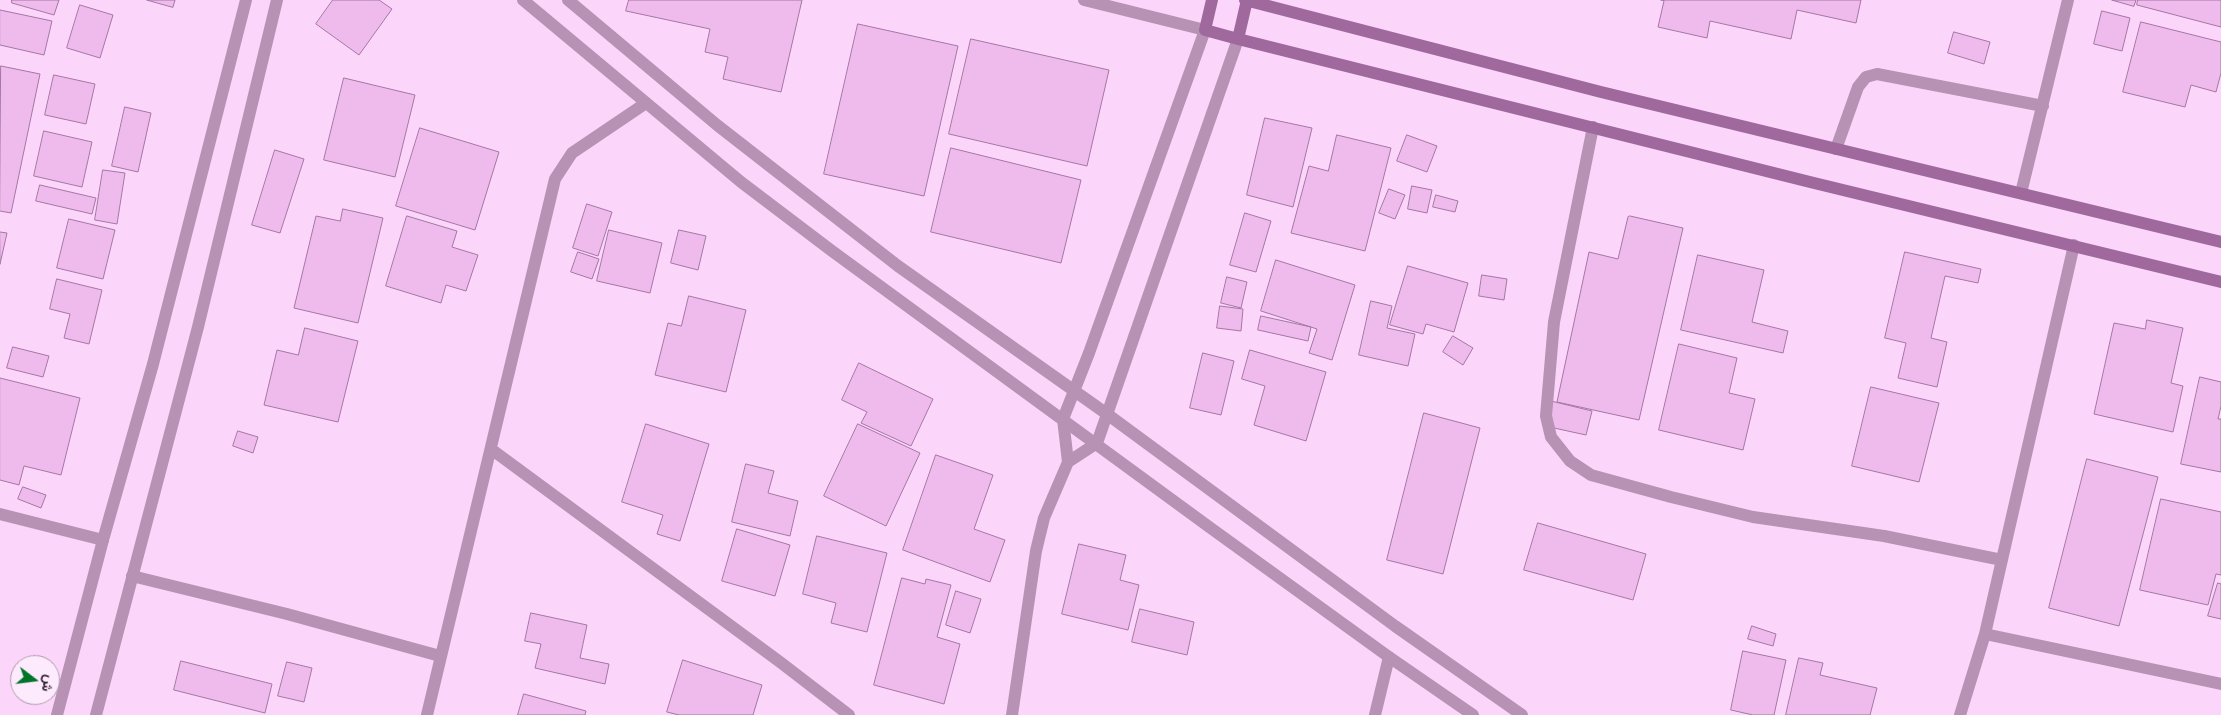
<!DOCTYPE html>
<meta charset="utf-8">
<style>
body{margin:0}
#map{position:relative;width:2221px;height:715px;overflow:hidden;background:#fcd5fb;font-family:Cabin,Vazirmatn,sans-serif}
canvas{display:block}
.north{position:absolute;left:10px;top:655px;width:50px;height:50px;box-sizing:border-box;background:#feeafd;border:1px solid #ad9aac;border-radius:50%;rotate:105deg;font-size:14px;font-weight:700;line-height:20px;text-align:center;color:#332133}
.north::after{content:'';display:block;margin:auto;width:18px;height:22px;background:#007529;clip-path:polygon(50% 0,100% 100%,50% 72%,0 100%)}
</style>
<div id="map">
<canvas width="2221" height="715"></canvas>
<div class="north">ش</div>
</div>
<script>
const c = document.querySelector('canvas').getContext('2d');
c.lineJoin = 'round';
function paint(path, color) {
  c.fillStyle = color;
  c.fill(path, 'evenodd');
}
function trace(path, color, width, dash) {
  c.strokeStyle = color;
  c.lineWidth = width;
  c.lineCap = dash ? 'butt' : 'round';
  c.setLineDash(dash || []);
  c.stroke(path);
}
const building = new Path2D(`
 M12,0H59L54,15L12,3Z
 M147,0H175L173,7Z
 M333,0H379L392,9L359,55L316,24Z
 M629,0H802L781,92L723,79L728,57L705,52L710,29L626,11Z
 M1661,0H1861L1856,23L1797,10L1791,39L1710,21L1707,38L1658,27L1664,1Z
 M2112,0H2136L2134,6Z
 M2138,0H2221V27L2137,5Z
 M80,5L113,15L100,58L67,48Z
 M0,10L52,21L44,55L0,45Z
 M2102,11L2130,18L2122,51L2094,44Z
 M2141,22L2221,42V73L2216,92L2191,85L2185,107L2123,92Z
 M858,24L958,46L924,196L824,174Z
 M1954,32L1990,42L1984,64L1948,53Z
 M971,39L1109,70L1087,166L949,134Z
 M1,66L40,74L11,213L0,211Z
 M54,75L95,84L86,124L45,115Z
 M344,78L415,95L395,177L324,160Z
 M125,107L151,113L138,172L112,166Z
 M1265,118L1312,128L1293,207L1247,195Z
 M420,128L499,152L475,230L396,206Z
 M44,131L92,142L82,187L34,176Z
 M1337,135L1391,148L1365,251L1291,233L1309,166L1328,171Z
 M1407,135L1437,146L1427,172L1397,161Z
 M951,148L1081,180L1061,263L931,232Z
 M275,150L304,159L280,233L252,225Z
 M103,170L125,173L117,224L95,220Z
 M40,185L96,198L92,214L36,201Z
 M1412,186L1432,190L1427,213L1408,209Z
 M1389,189L1405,195L1395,219L1379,213Z
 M1436,195L1458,201L1455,212L1433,207Z
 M587,204L612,212L598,256L573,248Z
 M343,209L383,218L358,323L294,308L316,216L340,221Z
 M1245,213L1271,221L1256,272L1230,265Z
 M407,216L457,231L452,247L478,255L466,291L446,285L441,303L386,286Z
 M1630,216L1683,228L1639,420L1557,402L1589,252L1618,259L1628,217Z
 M69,219L115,230L103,279L57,268Z
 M609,230L662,243L650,293L597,281Z
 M679,230L706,236L698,270L671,263Z
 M0,232L7,233L0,264Z
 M578,252L599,259L592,279L571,272Z
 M1905,252L1981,269L1978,283L1945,276L1931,338L1947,342L1937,387L1898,378L1906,343L1885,338Z
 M1698,255L1764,270L1752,322L1788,331L1783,353L1681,330Z
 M1276,260L1355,285L1332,360L1309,353L1317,329L1261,311Z
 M1408,266L1468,283L1454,332L1426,324L1423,334L1390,325Z
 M1482,275L1507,279L1504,300L1479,296Z
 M1227,277L1247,282L1241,308L1221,303Z
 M57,279L102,290L89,344L64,338L70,314L50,309Z
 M689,296L746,310L726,392L655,375L668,323L681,326Z
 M1371,301L1392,306L1387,328L1415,334L1408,366L1359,355Z
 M1220,306L1243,309L1241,331L1217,328Z
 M1261,316L1311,327L1308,341L1258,330Z
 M2147,320L2183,328L2171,383L2183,386L2173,432L2094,414L2114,323L2145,329Z
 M305,328L358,341L338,422L264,405L277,350L298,355Z
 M1453,336L1473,348L1463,365L1443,352Z
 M1679,344L1737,358L1729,393L1755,399L1743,450L1659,430Z
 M13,347L49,356L43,377L7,368Z
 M1250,350L1326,372L1306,441L1254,425L1265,386L1242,379Z
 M1203,353L1234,361L1221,415L1190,408Z
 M859,363L933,399L911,446L861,423L867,412L842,400Z
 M2200,377L2221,382V406L2218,419H2221V472L2181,464Z
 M0,378L80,398L61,475L24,466L19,485L0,480Z
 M1871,387L1939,403L1919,482L1852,466Z
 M1551,401L1592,411L1586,435L1545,426Z
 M1424,413L1480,428L1443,574L1387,560Z
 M646,424L709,444L680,541L657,534L663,515L622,502Z
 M858,424L920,453L886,526L824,496Z
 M238,431L258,437L253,453L233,446Z
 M936,455L993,475L974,529L1005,540L990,582L903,550Z
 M2087,459L2158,477L2119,626L2049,608Z
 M746,464L774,471L768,493L798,501L790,536L732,522Z
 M23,487L46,495L41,508L18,499Z
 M2161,499L2221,512V575L2216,574L2208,605L2140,590Z
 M1538,523L1646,554L1633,600L1524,570Z
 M737,529L790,545L775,596L722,581Z
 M817,536L887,553L867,632L831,623L836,603L803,594Z
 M1079,544L1126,555L1120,580L1139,585L1128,630L1062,614Z
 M902,578L925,584L926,579L951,585L937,637L960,644L944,704L874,685Z
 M2218,583L2221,584V619L2208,616Z
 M956,591L981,599L970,633L946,625Z
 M1140,609L1194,622L1187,655L1132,642Z
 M531,613L587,625L580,658L609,664L605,684L535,668L541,644L525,641Z
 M1752,626L1776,634L1773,646L1748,639Z
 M1743,651L1786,660L1774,715H1753L1731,710Z
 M1799,658L1823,663L1820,675L1877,688L1870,715H1786Z
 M683,660L762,685L753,715H679L667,712Z
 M181,661L272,684L265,713L174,690Z
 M287,662L312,668L304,702L278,696Z
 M524,694L586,711L585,715H518Z`);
paint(building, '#efbbed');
trace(building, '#a477a3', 1);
trace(new Path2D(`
 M1593,127L1554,322L1546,416L1551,437L1570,461L1591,475L1671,497L1753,517L1884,536L2002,560
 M1836,149L1858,87L1866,77L1877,74L2043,106
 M2021,193L2068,0
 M491,449L780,662L849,715
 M1068,462L1097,443
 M0,514L103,540
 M132,576L287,614L440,656
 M1985,634L2221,684
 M427,715L555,179L572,153L646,103
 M1012,715L1036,551L1044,518L1068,462L1063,419
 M1375,715L1389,657
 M1960,715L1985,634L2074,245`), '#b792b5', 12);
trace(new Path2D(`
 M523,0L741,182L832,251L1212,529L1389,657L1473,715
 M568,0L717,125L898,266L1107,414L1395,626L1522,715
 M1063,419L1089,353L1205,30L1084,0
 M1097,443L1238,39
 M57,715L103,540L153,364L246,0
 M96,715L198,327L277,0`), '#b792b5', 12);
trace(new Path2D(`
 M1212,0L1205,30L1238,39L1810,182L2221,282
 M1245,0L1601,92L2221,242
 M1238,39L1247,0`), '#9f699e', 12);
</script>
